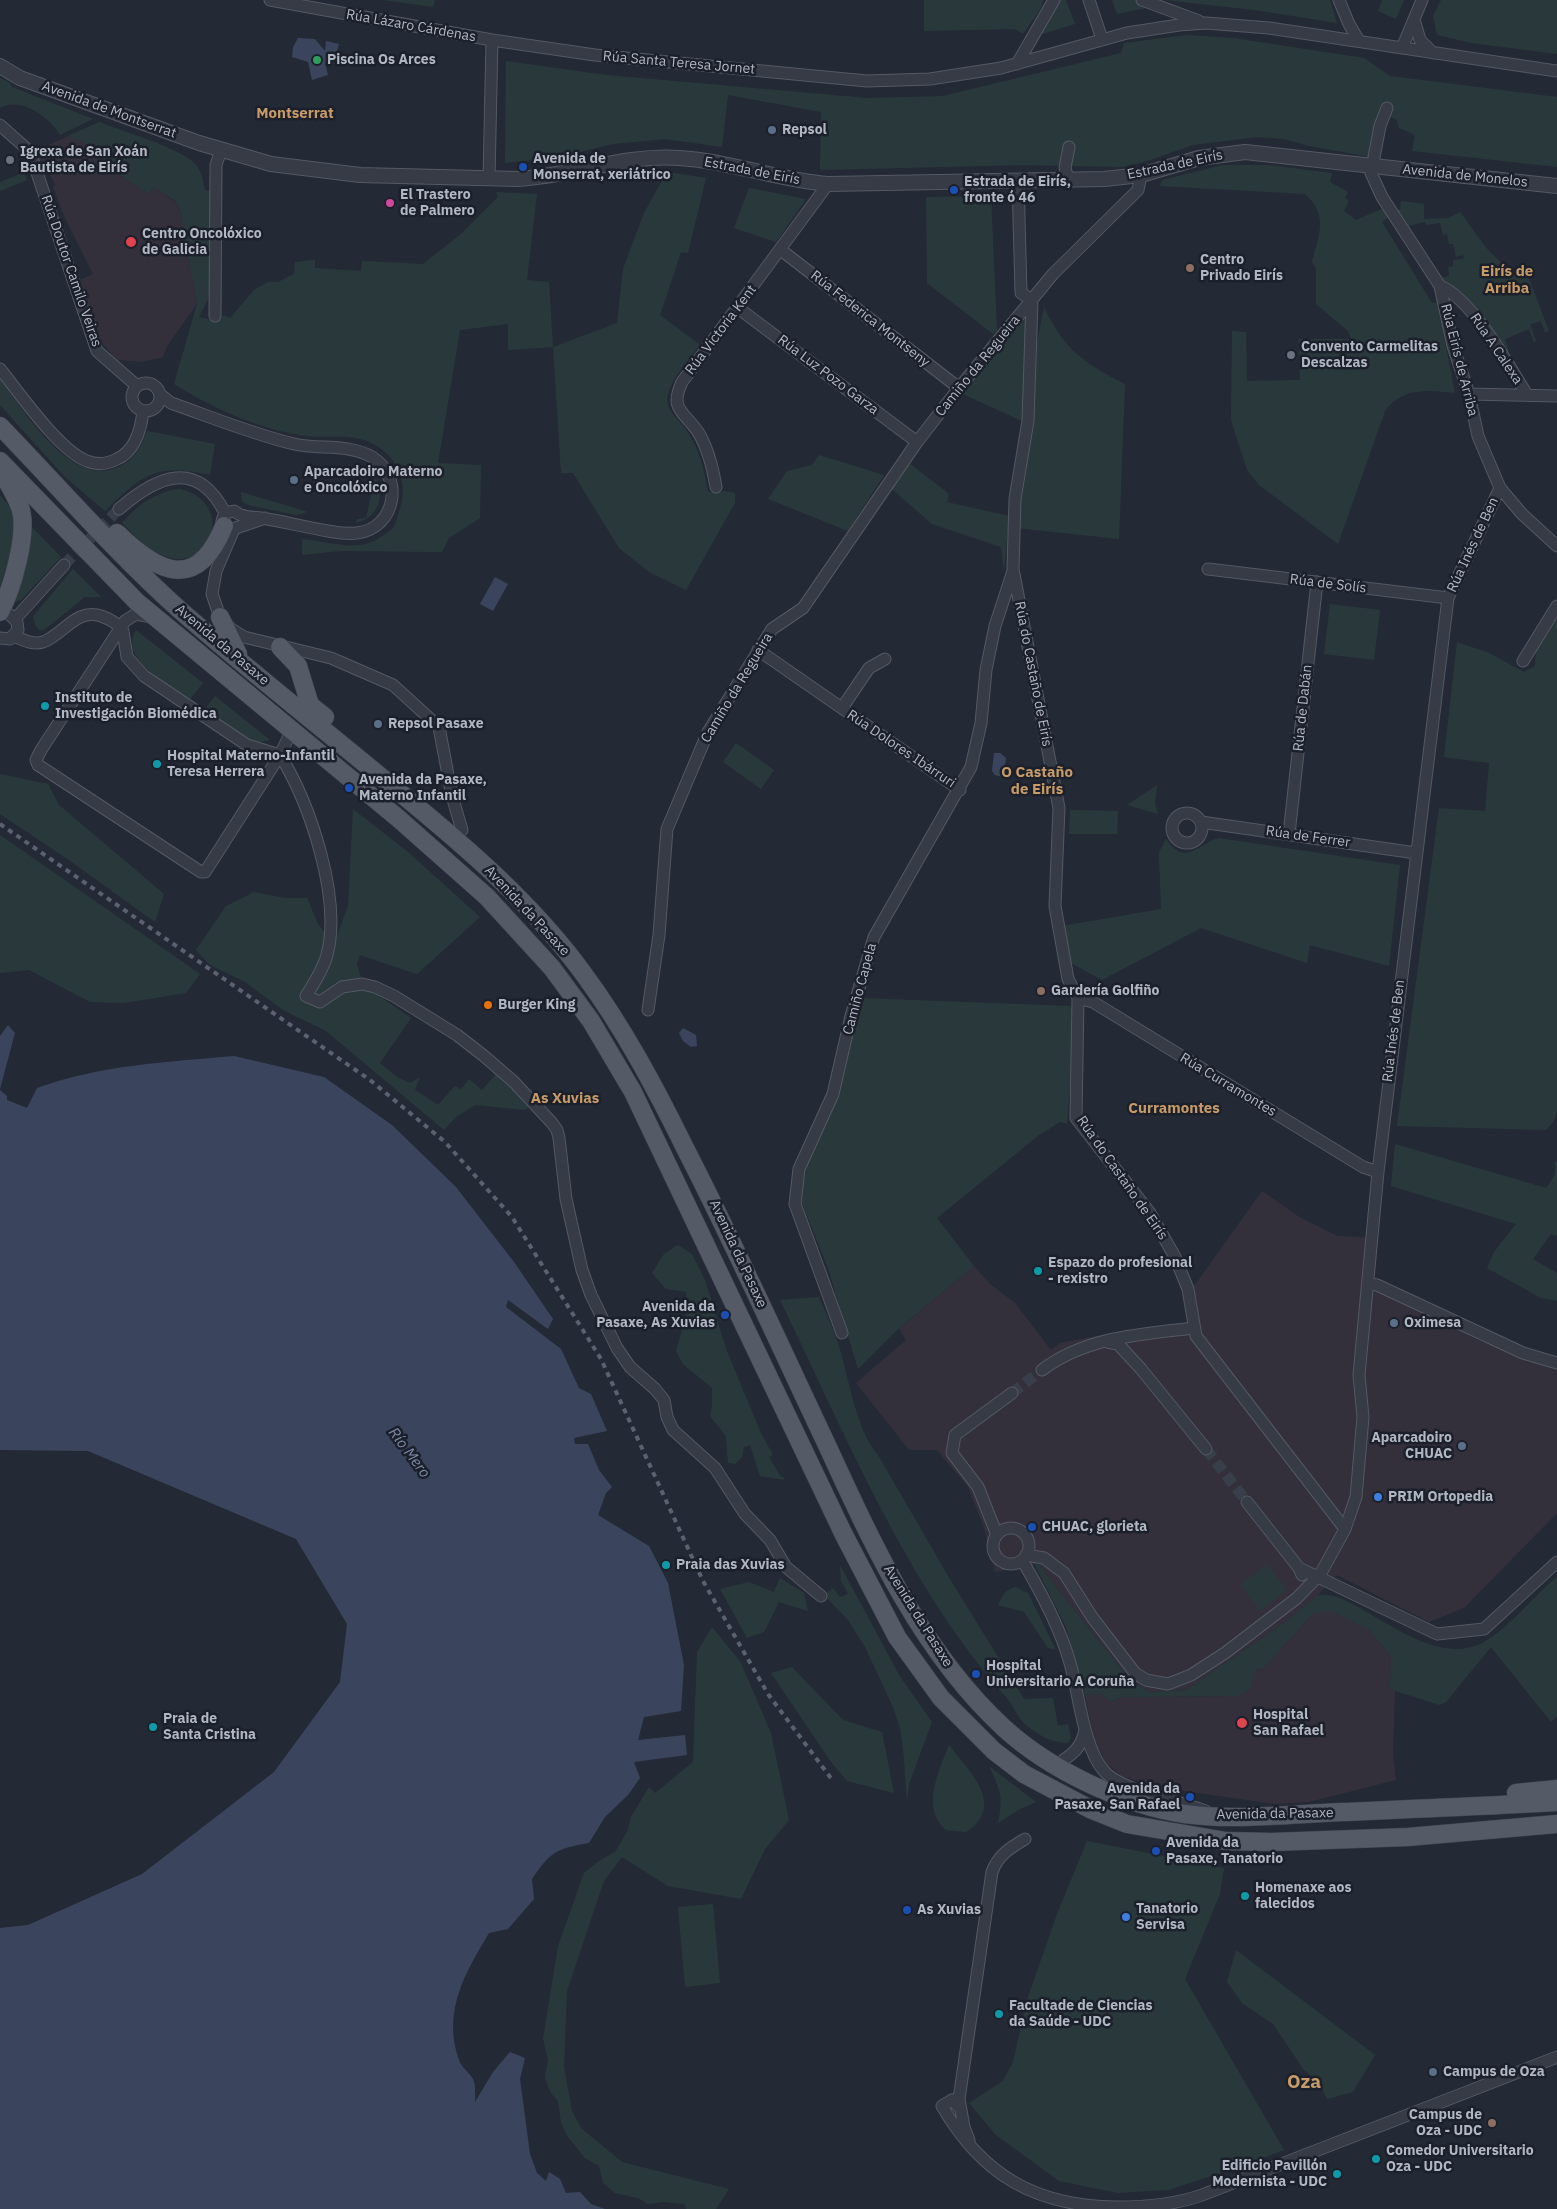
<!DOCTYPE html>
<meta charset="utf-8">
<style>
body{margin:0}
canvas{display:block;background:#232935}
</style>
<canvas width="1557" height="2209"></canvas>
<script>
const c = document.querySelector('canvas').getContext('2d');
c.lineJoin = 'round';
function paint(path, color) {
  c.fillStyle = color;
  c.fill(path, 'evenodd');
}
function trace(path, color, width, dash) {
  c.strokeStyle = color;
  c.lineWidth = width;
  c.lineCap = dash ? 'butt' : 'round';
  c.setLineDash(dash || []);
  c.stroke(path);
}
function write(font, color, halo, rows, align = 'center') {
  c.font = font + ' "IBM Plex Sans",sans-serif';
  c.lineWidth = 5;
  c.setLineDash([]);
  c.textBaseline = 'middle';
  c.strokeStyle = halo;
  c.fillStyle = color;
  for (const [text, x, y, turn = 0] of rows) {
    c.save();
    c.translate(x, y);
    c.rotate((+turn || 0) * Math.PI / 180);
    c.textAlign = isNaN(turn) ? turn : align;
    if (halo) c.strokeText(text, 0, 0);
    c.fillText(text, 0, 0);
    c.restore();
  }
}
paint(new Path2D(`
 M68,136L84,142L104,164L148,194L154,187L175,202L180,211L197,304L167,346L163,357L142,362L117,360L101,342L80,280L93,274L64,216L53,187L55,184L50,175L39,166L38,156L47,146Z
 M1262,1191L1301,1218L1337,1236L1372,1238L1368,1284L1386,1296L1483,1342L1522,1358L1557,1368V1513L1464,1608L1429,1622L1337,1575L1318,1595L1284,1623L1186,1690L1149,1692L1129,1679L1038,1564L995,1572L983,1525L968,1487L937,1450H909L856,1383L906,1340L899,1329L974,1266L990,1284L1015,1303L1051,1350L1060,1343L1123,1331L1198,1321L1192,1289Z
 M1323,1610L1331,1611L1369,1630L1391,1656L1390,1688L1395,1691L1393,1755L1396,1780L1309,1802L1275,1804L1162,1788L1122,1776L1107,1764L1094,1740L1085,1695L1101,1694L1111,1702L1122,1697L1237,1696L1256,1669L1263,1668L1314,1613Z`), '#33303b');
paint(new Path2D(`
 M383,0H435L433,7Z
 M924,0H1043L1041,8L1023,34L1015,29L924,31Z
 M1059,0H1066L1075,24L1039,35L1054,11Z
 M1112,0H1135L1146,8L1117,14Z
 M1165,0H1330L1337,23L1254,10Z
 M1382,0H1404L1396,19L1378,11Z
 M1441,0H1557V54L1472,43L1437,35L1433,16Z
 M1187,35L1233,38L1364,58L1390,76L1557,97V167L1412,151L1415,135L1399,128L1397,120L1390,117L1385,129L1381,156L1371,157L1309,146L1284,139L1257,137L1193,145L1144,162L1121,167L1024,165L820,170L821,112L728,95L722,147L665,139L613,144L558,157L505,163L506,61L606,75L867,98L943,96L1121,53L1124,43Z
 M0,78L9,82L12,87L93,119L60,135C49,117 22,96 0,108Z
 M99,122C120,130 178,148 193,162C201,169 203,179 205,190L210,191L211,293L199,317L216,321L224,315L230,318L254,290L268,282H278L294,274L295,262L315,260V268L361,271L362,261L423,264L461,234L498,197L496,192L537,194L527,280L549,282L553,347L617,323L623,269L644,213L667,172L706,178L688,253L681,252L660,315L700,345C689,360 673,376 668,394C664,408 676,417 684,427C699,447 704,468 708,492L725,491L735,493V503L686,590L649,572L619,548L573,473H561L553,347L508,350V324L460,330L438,463L481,465L480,518L449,538L442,552L340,551L302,555V539C325,541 359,553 379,538C383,535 388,533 392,529C396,525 397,517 399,512C410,483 397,453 367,441C345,433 322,439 300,435C256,428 211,407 174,384L197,304L180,210L175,201L154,187L148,194L104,164L84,142L68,136Z
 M1223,165H1268L1332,173L1330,182L1348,192L1345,198L1349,201L1344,211L1356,220L1384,208L1390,216L1382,222L1432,303L1437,302L1455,393C1429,390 1402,387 1385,411L1338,544L1259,485L1247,470L1231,420L1232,331L1246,332L1247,381L1300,380L1299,339H1351L1348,331L1316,304V268L1312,262C1319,234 1329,216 1305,194L1160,186L1162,180Z
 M22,166L27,180L0,191V182L20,174L18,168Z
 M749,188L806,199L776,242L734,228Z
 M991,196L997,331L993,334L927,283L926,197Z
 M1401,201L1424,204V219L1448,218L1460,212C1481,239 1492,265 1528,276L1549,331L1545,333L1541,321L1530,324L1536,341L1534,342L1529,329L1505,339L1509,351L1505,353C1486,323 1470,297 1440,278L1449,276L1448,267L1453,266V260L1464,259L1463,255L1456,257L1453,244H1449L1447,234L1443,235L1440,223L1426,225L1425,222L1408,226L1398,210L1400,209Z
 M1044,307C1064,350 1084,363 1125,384L1119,539L1017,528L1034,412L1037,343Z
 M1025,319L1028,321L1024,422L963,394Z
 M0,380C25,411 67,483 113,469C132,463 141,449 147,431L215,444L210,475C156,463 143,474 105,511L64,476L0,405Z
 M819,455L884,475L848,531L768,499L787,471L812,465Z
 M909,463L949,494L947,502L1009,516L1004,573L1001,547L932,524L892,489Z
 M375,477C386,496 378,518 356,523L357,519L366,518Z
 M180,489C237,503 211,574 164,556C147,550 135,535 122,523C138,505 156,491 180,489Z
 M241,492L308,512L296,515L248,505L242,501Z
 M0,495L14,512V544L0,587Z
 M31,526L61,557L21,600L11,603Z
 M73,569L101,597H85L44,630H39L35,625L33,616Z
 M1330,604L1380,610L1374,660L1324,654Z
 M1557,618V1111L1554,1121L1546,1130L1397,1126L1439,808L1485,811L1489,763L1444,757L1457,642L1489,653L1524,672L1535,666L1536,648Z
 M136,630L203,683L190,699C170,684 118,660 136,630Z
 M215,696L270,740L255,743L248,740L205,709Z
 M736,743L774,770L761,789L723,762Z
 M0,774L48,784L59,805L164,894L155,922L66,858L0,814Z
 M1157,785L1155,803L1158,814L1127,805Z
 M353,809L408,852L480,917L417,974L360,955L357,963L362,984L411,1018L380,1063L397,1077L410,1083L420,1077L415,1090L438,1105L455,1086L461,1089L469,1079L482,1090L496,1074L530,1106L525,1110L475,1105L456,1117L444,1130L326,1031L283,1010L245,982L210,965L196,950L226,906L254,892L284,898H307L318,924L334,944L348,906Z
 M1070,810L1118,811L1117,834H1069Z
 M0,835L200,974L186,993L124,1003L90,1002L29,970L0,973Z
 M1218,838L1400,865L1389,966L1310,945L1307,963L1201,928L1102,980L1067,961L1062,926L1161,909L1159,852L1166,839C1185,867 1197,845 1218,838Z
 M861,998L1071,1006V1071L1067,1124L1060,1122L1039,1135L937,1218L974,1266L896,1331L858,1369L828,1268L800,1198L808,1162L839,1096Z
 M1395,1144L1546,1188C1553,1179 1557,1172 1554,1161L1557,1162V1236L1551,1234L1533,1259L1557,1273V1301L1541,1298L1487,1268L1494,1252L1516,1224L1391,1186Z
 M678,1245L692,1254L705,1280L726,1349L761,1433L773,1455L769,1457L781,1477H783L785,1480L760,1476L750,1445L744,1447L742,1457L735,1464L728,1463L726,1436L710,1416L712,1407V1388L683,1364L676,1351L686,1316V1292L666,1289L652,1273L664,1254Z
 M819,1297C825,1312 833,1327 838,1343C848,1374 856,1431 878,1455L948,1576L1024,1699L1053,1698L1058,1726L1068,1724L1071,1739L1067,1743C1050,1742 1040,1736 1026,1725C1017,1718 1014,1706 1007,1698C907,1587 845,1433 780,1300Z
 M1038,1564L1129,1679L1149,1692L1186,1690L1284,1623L1318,1595C1324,1595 1331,1595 1337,1597C1379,1613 1435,1667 1482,1643C1510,1628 1532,1597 1557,1577V1716L1551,1722L1491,1647L1446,1702L1440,1705L1395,1691L1390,1688L1391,1656L1369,1630L1331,1611L1314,1613L1263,1668L1256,1669L1250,1689L1237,1696L1122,1697L1111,1702L1101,1694L1085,1695L1066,1627L1035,1565Z
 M1267,1564L1287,1590L1260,1611L1240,1585Z
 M840,1565L899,1675L932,1722L909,1784L907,1802L903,1748L900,1728L893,1707L865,1647L848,1620L824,1595L833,1588L840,1597L848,1594L841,1581Z
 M780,1578L804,1593L808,1611L779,1602L764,1632L747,1638L720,1589L749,1582L774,1592Z
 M1015,1587L1028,1593L1056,1650L1048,1648L1024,1612L998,1605C1002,1596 1005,1590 1015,1587Z
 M712,1627L740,1661L771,1733L789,1820L765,1849L741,1899L668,1886L622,1857L604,1881L567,1991L564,2067L572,2111L582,2129L622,2162L729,2189L716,2209H686L685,2204L663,2202L648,2204L638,2198L615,2193L603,2183L599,2166L585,2158L568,2137L561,2123L558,2101L551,2093L545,2078L548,2059L543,2039L558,1946L584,1873L599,1861L615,1852L628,1830L631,1817L649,1787L655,1793L693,1762L697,1652Z
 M792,1667L843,1720L882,1732L894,1793L847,1781L831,1762L771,1673Z
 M949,1745C969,1771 1007,1806 966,1832L946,1830C920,1808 939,1771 949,1745Z
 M989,1766L1036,1802L1018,1810L998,1823C1004,1797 1000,1789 989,1766Z
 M1087,1841L1224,1868L1220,1894L1185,1979L1284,2150L1236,2168L1168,2190L1118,2193L1059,2181L996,2135L969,2103L1003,2081L1013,2062L1027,2000L1057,1914Z
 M713,1904L720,1983L685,1987L678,1907Z
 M1236,1950L1375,2055L1353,2092L1327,2099L1319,2083L1304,2070L1273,2024L1242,2003L1227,1982Z`), '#29393b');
paint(new Path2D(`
 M298,38L315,39L325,51L326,41L339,44L334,63H325L328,75L312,80L308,62L292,57L293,47Z
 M495,577L508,584L493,611L480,604Z
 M994,753H1000L1006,758L1003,777L995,775L992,771Z
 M8,1025L15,1033L0,1089V1036Z
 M683,1028L696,1035L697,1046L691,1047L683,1041L679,1033Z
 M234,1056L324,1077L392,1125L456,1187L514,1262L553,1319L548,1329L508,1300L506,1307L561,1349L579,1388L591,1394L607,1431L574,1438L575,1444H588L599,1470L612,1487L606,1493L598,1515L649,1546L668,1583L684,1665L681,1711L644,1717L638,1740L685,1735L687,1755L634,1762L640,1778L628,1795L605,1817L589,1843C556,1849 551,1851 532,1879L534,1899L508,1929L489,1933C465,1973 442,2012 459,2060C461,2067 469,2072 473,2079C476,2084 475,2095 475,2102L493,2072L510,2052L525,2058L520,2079L530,2154L537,2173L546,2181L549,2172L560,2179L566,2193L580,2192L591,2204L605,2209H0V1928L28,1925L142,1874L274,1772L340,1682L347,1624L296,1539L88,1451L0,1450V1090L7,1096V1100L27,1108L37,1088C101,1065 167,1062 234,1056Z`), '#3a455d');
trace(new Path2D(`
 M64,565L119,509
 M1012,1393L1042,1370
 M1206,1449L1247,1502`), '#383e4a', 11, [11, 5.5]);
const minor = new Path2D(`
 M270,0L492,40L595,55L867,81L930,79L1001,68L1127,33L1179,25L1206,23L1269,28L1557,71
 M1089,0L1102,39
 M1142,0L1199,21
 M1339,0L1349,24L1359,41
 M1414,19L1420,40L1433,53
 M1402,48L1422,0
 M1017,64L1054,0
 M1387,108L1380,126L1371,173L1382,197L1440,286L1453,346L1469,394L1478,436L1500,488L1522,514L1557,546
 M0,125L27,149L32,158L97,351L137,386
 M489,179L492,40
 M1068,179L1065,168L1069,147
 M1018,180L1021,293L1032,300
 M781,250L959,388
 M1440,286C1471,298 1509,365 1527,395
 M1032,300L1028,421L1015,499L1013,569L1059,808L1055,906L1068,979L1078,998L1076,1118L1150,1213L1175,1257L1188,1289L1196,1336L1345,1529
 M738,308L917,442
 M215,316L216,165L221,150
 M0,369C19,392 59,451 87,461C96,465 107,464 117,459C135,451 141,430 143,411
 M132 397a14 14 0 1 1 28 0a14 14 0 1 1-28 0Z
 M1469,394L1557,396
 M161,395L171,403C211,417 252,434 294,444C319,450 348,443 372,457C404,476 397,528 357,533C339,536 288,522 267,519C259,517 248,518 241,515C238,514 236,512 234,511L225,513L222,521L224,526L230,530L265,518
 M716,487C713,469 708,448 698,432C684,411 669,410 682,382L828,184
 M119,509C157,476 197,458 225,513
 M234,529L216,571L212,594L220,617L231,629L244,637L331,658L393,685L439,727L452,796L462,830
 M1208,569L1448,598
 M152,617L136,614L125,621L41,750L36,760L38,765L201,872H205L280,755L292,730
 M15,619L64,565
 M13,636C23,640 33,645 43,642C64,634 76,608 101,616C110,619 118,624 123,631L127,657L144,676L247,745L280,755C310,804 342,898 327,955C323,970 314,983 306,996L320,1002L342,987L362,984L375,987L394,996L457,1035L484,1056L514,1082L552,1123L557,1130L559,1138L566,1199L582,1270L591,1295L617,1348L630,1367L655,1389L664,1400L667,1417L673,1430L715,1468L745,1514L770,1540L786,1567L821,1596
 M0,638L10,639L18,630L17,622L10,615
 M758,650L960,790
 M1523,661L1557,606
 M842,708L869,668L885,659
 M1172 828a15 15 0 1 1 30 0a15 15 0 1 1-30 0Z
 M1201,822L1416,853
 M1289,834L1317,582
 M1078,998L1093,1002L1363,1167L1378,1172
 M648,1010L659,935L667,829L708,732L772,629L803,608L917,442L959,388L1053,274L1138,190L1141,175
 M1368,1284L1377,1285L1523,1353L1557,1363
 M842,1333L795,1204L799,1169L833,1094L851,1016L874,937L971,767L981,723L986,670L995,626L1013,571
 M1107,1342L1118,1344L1141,1369L1206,1449
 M1042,1370C1085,1337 1141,1334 1194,1328
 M1247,1502L1299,1568L1302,1575
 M993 1546a18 18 0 1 1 36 0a18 18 0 1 1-36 0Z
 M997,1535L978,1487L952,1453L955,1435L1012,1393
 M1026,1555L1044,1558L1064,1573L1092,1617L1135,1673L1146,1680L1168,1684L1191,1675L1225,1653L1297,1598L1321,1573L1345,1529L1356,1497L1363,1417L1359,1375L1378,1172L1448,598L1500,488
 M1022,1560C1041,1592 1060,1627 1070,1663C1079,1693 1083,1747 1104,1771C1120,1790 1181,1802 1206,1811
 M1299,1568L1437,1634L1484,1629L1557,1562
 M1056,1765C1072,1755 1082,1748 1085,1729
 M960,2108L952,2100L942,2106C982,2175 1035,2206 1116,2207C1146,2207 1174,2205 1202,2195L1557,2057
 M969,2140L964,2127L959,2099L992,1872C998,1855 1010,1848 1025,1839`);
const tertiary = new Path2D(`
 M0,66L20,78L199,143L271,164L360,175L518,179C572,176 624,154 679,158C730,161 778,180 828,184L1104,179L1141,175L1199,158L1245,152L1557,186`);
const primary = new Path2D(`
 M0,426C60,488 117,554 181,611C252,673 326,731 398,791C465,846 532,903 583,973C623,1027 655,1087 685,1148C735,1245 779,1344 826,1443C872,1543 921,1652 1004,1728C1050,1770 1123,1805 1185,1814C1233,1821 1294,1814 1343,1812C1414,1809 1486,1806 1557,1802
 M0,461L137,602L399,819L487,897L552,968L591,1021L633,1092L843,1533L897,1637L941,1698L994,1751L1024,1774L1092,1810L1127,1824L1226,1841L1272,1842L1408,1837L1557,1824
 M117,533C158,573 197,593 224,526
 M0,612C12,589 29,532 20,507C15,494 7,481 0,469
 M220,617L238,654
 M280,647L298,666L310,705L325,717
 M1516,1793L1557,1789`);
trace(minor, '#545964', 13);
trace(tertiary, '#545964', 16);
trace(primary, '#404450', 19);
trace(minor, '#363b46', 11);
trace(tertiary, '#363b46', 14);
trace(primary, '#545a66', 18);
trace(new Path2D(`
 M0,824L370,1080L445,1142L512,1217L601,1359L703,1581L768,1694L833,1781`), '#5b616f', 4, [5, 5]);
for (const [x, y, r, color] of [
 [317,60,5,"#2e9e5b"],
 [772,130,5,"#5c6f8a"],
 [10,160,5,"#6b7280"],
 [523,167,5,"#1a4fb4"],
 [954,190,5,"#1a4fb4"],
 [390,203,5,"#d1479c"],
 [131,242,6,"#e0444e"],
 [1190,268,5,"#8d6e63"],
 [1291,355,5,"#6b7280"],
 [294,480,5,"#5c6f8a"],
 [45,706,5,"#0f9aa8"],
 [378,724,5,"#5c6f8a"],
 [157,764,5,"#0f9aa8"],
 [349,788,5,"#1a4fb4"],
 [1041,991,5,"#8d6e63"],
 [488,1005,5,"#e8710a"],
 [1038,1271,5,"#0f9aa8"],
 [725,1315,5,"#1a4fb4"],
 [1394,1323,5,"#5c6f8a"],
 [1462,1446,5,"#5c6f8a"],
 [1378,1497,5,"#3f7fe0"],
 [1032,1527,5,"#1a4fb4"],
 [666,1565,5,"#0f9aa8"],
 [976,1674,5,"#1a4fb4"],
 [1242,1723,6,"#e0444e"],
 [153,1727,5,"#0f9aa8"],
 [1190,1797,5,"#1a4fb4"],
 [1156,1851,5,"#1a4fb4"],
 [1245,1896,5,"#0f9aa8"],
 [907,1910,5,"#1a4fb4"],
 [1126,1917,5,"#3f7fe0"],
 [999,2014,5,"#0f9aa8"],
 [1433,2072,5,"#5c6f8a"],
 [1492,2123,5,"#8d6e63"],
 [1376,2159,5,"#0f9aa8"],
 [1337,2174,5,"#0f9aa8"]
]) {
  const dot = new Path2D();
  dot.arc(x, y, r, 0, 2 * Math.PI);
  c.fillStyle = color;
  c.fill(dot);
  trace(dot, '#1c202b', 2);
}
write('14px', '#b1b6c3', '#1c202b', [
 ["Rúa Lázaro Cárdenas",411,26,10],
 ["Rúa Santa Teresa Jornet",679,63,5],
 ["Avenida de Montserrat",109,110,20],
 ["Estrada de Eirís",1175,165,-12],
 ["Estrada de Eirís",752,171,11],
 ["Avenida de Monelos",1465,176,6],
 ["Rúa Doutor Camilo Veiras",71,271,71],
 ["Rúa Federica Montseny",870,319,38],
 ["Rúa Victoria Kent",721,330,-53],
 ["Rúa A Calexa",1496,349,56],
 ["Rúa Eirís de Arriba",1459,360,76],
 ["Camiño da Regueira",978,366,-51],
 ["Rúa Luz Pozo Garza",828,375,37],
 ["Rúa Inés de Ben",1473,545,-65],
 ["Rúa de Solís",1328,584,7],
 ["Avenida da Pasaxe",222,645,40],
 ["Rúa do Castaño de Eirís",1033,674,79],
 ["Camiño da Regueira",737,688,-59],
 ["Rúa de Dabán",1303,708,-84],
 ["Rúa Dolores Ibárruri",901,749,34],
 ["Rúa de Ferrer",1308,837,8],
 ["Avenida da Pasaxe",527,911,47],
 ["Camiño Capela",860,989,-75],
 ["Rúa Inés de Ben",1394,1031,-83],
 ["Rúa Curramontes",1228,1085,31],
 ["Rúa do Castaño de Eirís",1122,1178,55],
 ["Avenida da Pasaxe",738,1254,65],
 ["Avenida da Pasaxe",918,1616,58],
 ["Avenida da Pasaxe",1275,1814,-1]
]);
write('bold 14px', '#b1b6c3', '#1c202b', [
 ["Piscina Os Arces",327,60],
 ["Repsol",782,130],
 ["Igrexa de San Xoán",20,152],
 ["Bautista de Eirís",20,168],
 ["Avenida de",533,159],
 ["Monserrat, xeriátrico",533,175],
 ["Estrada de Eirís,",964,182],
 ["fronte ó 46",964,198],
 ["El Trastero",400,195],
 ["de Palmero",400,211],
 ["Centro Oncolóxico",142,234],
 ["de Galicia",142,250],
 ["Centro",1200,260],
 ["Privado Eirís",1200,276],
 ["Convento Carmelitas",1301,347],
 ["Descalzas",1301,363],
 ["Aparcadoiro Materno",304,472],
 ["e Oncolóxico",304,488],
 ["Instituto de",55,698],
 ["Investigación Biomédica",55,714],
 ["Repsol Pasaxe",388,724],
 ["Hospital Materno-Infantil",167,756],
 ["Teresa Herrera",167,772],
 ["Avenida da Pasaxe,",359,780],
 ["Materno Infantil",359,796],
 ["Gardería Golfiño",1051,991],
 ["Burger King",498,1005],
 ["Espazo do profesional",1048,1263],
 ["- rexistro",1048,1279],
 ["Avenida da",715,1307,"right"],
 ["Pasaxe, As Xuvias",715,1323,"right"],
 ["Oximesa",1404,1323],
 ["Aparcadoiro",1452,1438,"right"],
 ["CHUAC",1452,1454,"right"],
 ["PRIM Ortopedia",1388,1497],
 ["CHUAC, glorieta",1042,1527],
 ["Praia das Xuvias",676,1565],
 ["Hospital",986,1666],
 ["Universitario A Coruña",986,1682],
 ["Hospital",1253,1715],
 ["San Rafael",1253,1731],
 ["Praia de",163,1719],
 ["Santa Cristina",163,1735],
 ["Avenida da",1180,1789,"right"],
 ["Pasaxe, San Rafael",1180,1805,"right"],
 ["Avenida da",1166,1843],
 ["Pasaxe, Tanatorio",1166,1859],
 ["Homenaxe aos",1255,1888],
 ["falecidos",1255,1904],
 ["Tanatorio",1136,1909],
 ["Servisa",1136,1925],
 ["As Xuvias",917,1910],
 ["Facultade de Ciencias",1009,2006],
 ["da Saúde - UDC",1009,2022],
 ["Campus de Oza",1443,2072],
 ["Campus de",1482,2115,"right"],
 ["Oza - UDC",1482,2131,"right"],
 ["Comedor Universitario",1386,2151],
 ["Oza - UDC",1386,2167],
 ["Edificio Pavillón",1327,2166,"right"],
 ["Modernista - UDC",1327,2182,"right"]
], 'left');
write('bold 15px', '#c69b69', '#1c202b', [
 ["Montserrat",295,114],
 ["Eirís de",1507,272],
 ["Arriba",1507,289],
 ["O Castaño",1037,773],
 ["de Eirís",1037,790],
 ["As Xuvias",565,1099],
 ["Curramontes",1174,1109]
]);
write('italic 15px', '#7c8aa8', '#1c202b', [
 ["Río Mero",409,1453,53]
]);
write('bold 19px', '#c69b69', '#1c202b', [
 ["Oza",1304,2083]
]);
</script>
